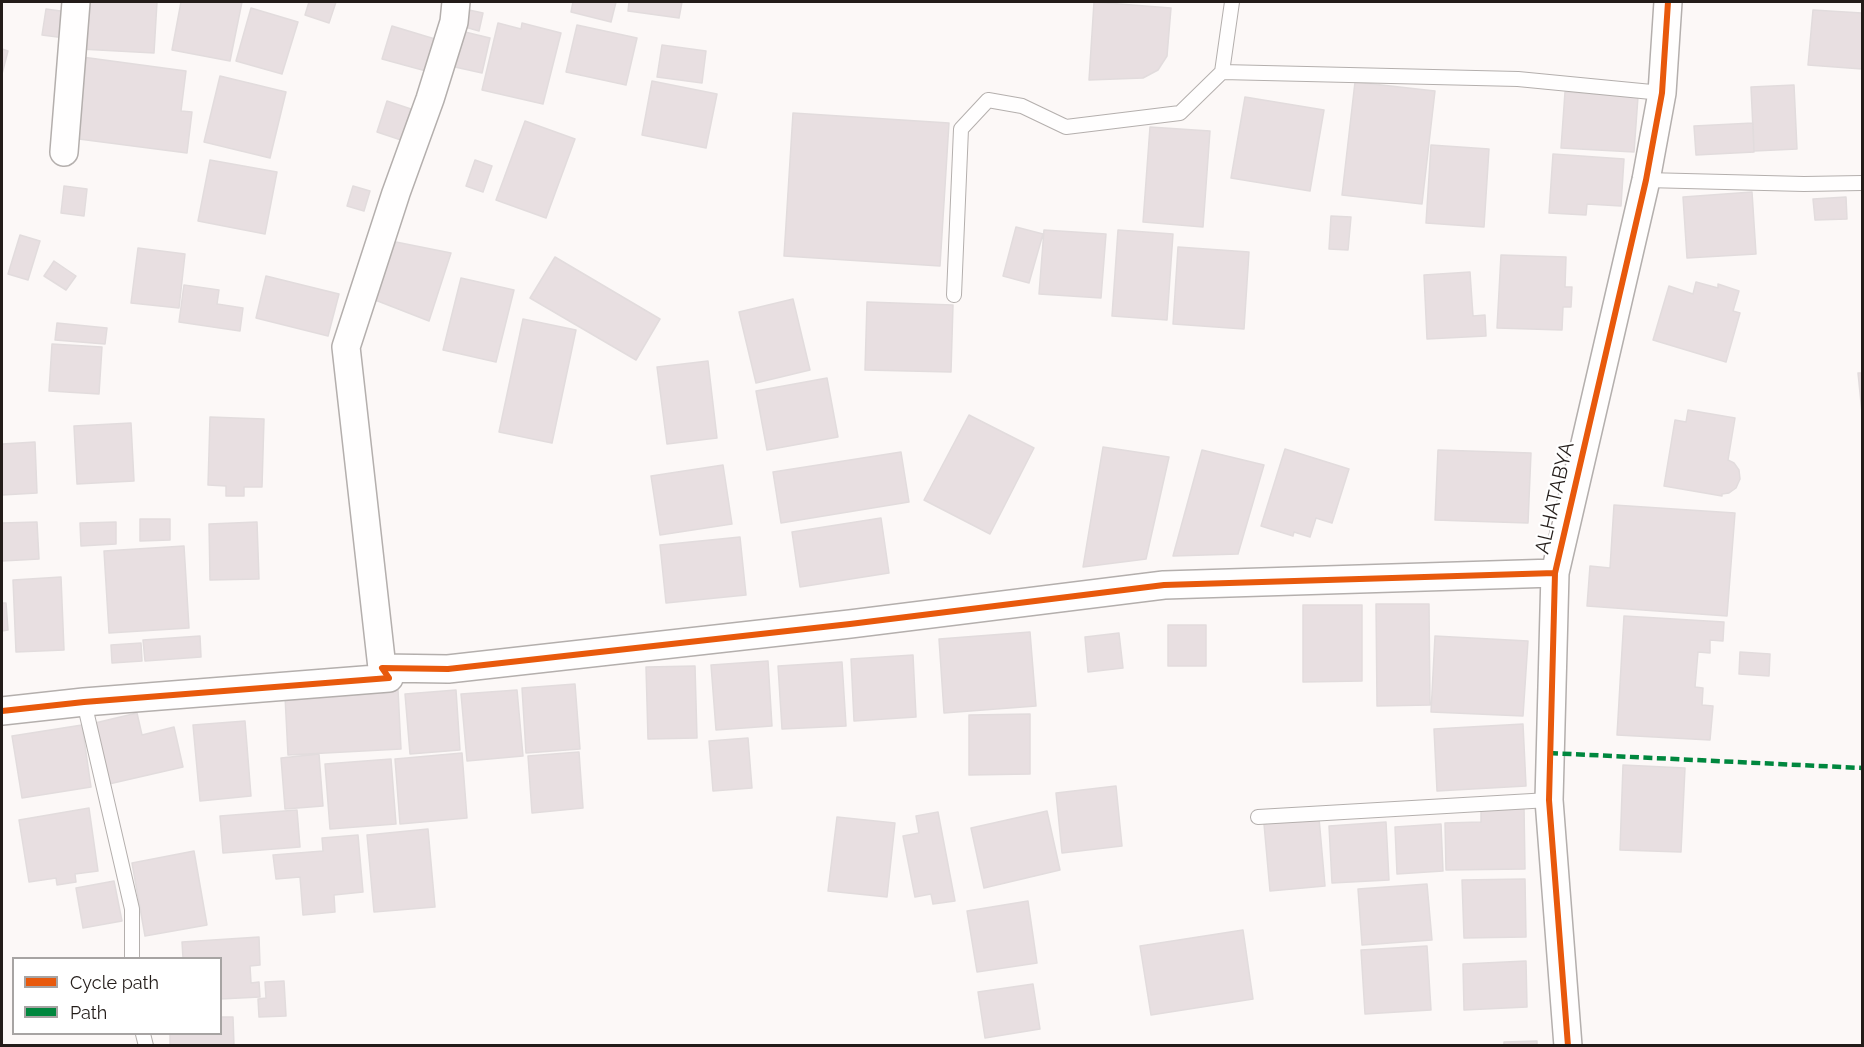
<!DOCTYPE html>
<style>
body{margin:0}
#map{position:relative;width:1864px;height:1047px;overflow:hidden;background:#fcf8f7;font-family:Raleway,sans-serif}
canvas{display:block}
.frame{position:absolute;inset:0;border:3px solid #231c19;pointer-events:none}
.legend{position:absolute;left:12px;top:957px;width:210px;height:78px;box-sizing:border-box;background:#fff;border:2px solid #a7a4a3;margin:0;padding:8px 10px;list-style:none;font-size:18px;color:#231c19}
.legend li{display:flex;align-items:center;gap:12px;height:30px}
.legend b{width:30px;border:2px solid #a7a4a3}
</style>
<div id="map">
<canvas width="1864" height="1047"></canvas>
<div class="frame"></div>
<ul class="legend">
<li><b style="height:8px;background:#e8590c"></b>Cycle path</li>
<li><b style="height:8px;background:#00873e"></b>Path</li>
</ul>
</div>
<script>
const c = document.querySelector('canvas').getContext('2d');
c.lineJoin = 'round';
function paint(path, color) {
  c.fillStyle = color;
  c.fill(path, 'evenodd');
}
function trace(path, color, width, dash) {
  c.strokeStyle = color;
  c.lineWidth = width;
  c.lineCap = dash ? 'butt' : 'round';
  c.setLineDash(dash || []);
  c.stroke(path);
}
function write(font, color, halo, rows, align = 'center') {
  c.font = font + ' Raleway,sans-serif';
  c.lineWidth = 4.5;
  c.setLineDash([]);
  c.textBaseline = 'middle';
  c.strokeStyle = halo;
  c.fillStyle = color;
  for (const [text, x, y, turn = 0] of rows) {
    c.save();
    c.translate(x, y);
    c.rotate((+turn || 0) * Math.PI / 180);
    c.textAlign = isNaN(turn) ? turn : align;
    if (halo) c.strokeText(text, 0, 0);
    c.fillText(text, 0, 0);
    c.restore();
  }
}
const building = new Path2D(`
 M83,2H157L154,53L80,49Z
 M181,2H242L230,61L172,50Z
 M309,2H336L329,23L305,15Z
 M573,2H616L611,22L571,12Z
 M629,2H682L679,18L628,11Z
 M1094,2L1171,8L1167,56L1158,70L1143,78L1089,80Z
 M251,8L298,22L282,74L236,61Z
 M46,9L68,12L65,38L42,35Z
 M469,10L483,13L479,31L465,27Z
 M1813,10L1862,13V69L1808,65Z
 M498,23L521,29L522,23L561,33L543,104L482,90Z
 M577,25L637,38L626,85L566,72Z
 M392,26L435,39L426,71L382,59Z
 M465,32L490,38L482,73L455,67Z
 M662,45L706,51L702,83L657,77Z
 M2,49L8,51L2,74Z
 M82,57L186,71L181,111L192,112L187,153L71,138Z
 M220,76L286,92L270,158L204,142Z
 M652,81L717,94L706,148L642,135Z
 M1355,82L1435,91L1422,204L1342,195Z
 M1794,85L1797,149L1754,151L1751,87Z
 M1565,92L1638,97L1634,152L1561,148Z
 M1245,97L1324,110L1310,191L1231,178Z
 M387,101L411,109L401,140L377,132Z
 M793,113L949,123L940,266L784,256Z
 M525,121L575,139L546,218L496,200Z
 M1753,123L1754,152L1696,155L1694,126Z
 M1150,127L1210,131L1203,227L1143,222Z
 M1431,145L1489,149L1484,227L1426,223Z
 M1553,154L1624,159L1621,206L1587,204L1586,215L1549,213Z
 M210,160L277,172L265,234L198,221Z
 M475,160L492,166L483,192L466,186Z
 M64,186L87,189L84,216L61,213Z
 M353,186L370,191L364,211L347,206Z
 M1752,192L1756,254L1687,258L1683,197Z
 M1846,197L1847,219L1815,220L1813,199Z
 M1331,216L1351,217L1348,250L1329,249Z
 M1016,227L1043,234L1029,283L1003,276Z
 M1044,230L1106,234L1101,298L1039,294Z
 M1118,230L1173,234L1167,320L1112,316Z
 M20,235L40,241L28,280L8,274Z
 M396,242L451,253L429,321L370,298Z
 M1178,247L1249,252L1244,329L1173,324Z
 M138,248L185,254L179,308L131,303Z
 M1501,255L1566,257L1565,287H1572L1571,307H1563L1562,330L1497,328Z
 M555,257L660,319L636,360L530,298Z
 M54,261L76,276L66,290L44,276Z
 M1470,272L1473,316L1485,315L1486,336L1427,339L1424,275Z
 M266,276L339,294L328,336L256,318Z
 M461,278L514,290L496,362L443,350Z
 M1696,282L1718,288V284L1739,291L1733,311L1740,313L1726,362L1653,340L1669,286L1693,294Z
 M184,285L219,290L217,304L243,308L240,331L179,322Z
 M793,299L810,370L756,383L739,312Z
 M867,302L953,305L951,372L865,370Z
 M523,319L576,330L552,443L499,432Z
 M57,323L107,328L105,344L55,340Z
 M52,344L102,347L99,394L49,391Z
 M708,361L717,438L667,444L657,367Z
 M1858,373H1862V413Z
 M827,378L838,437L767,450L756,391Z
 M1688,410L1735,418L1728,460L1734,463L1739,470L1740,479L1736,488L1729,493L1722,494V496L1664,486L1675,420L1686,422Z
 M969,415L1034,448L990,534L924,500Z
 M210,417L264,419L262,487H244V496H226V486L208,485Z
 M131,423L134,481L77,484L74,426Z
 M35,442L37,493L2,495V444Z
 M1103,447L1169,457L1146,559L1083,567Z
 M1285,449L1349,469L1332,523L1316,518L1310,537L1294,532L1293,536L1261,526Z
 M1202,450L1264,465L1238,554L1173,556Z
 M1438,450L1531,453L1528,523L1435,520Z
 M901,452L909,502L781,523L773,472Z
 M723,465L732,524L660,535L651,476Z
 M1614,505L1735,513L1727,616L1587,606L1590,566L1610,568Z
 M881,518L889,573L800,587L792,532Z
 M140,519H170V540L140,541Z
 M37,522L39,559L2,561V523Z
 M116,522V544L81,546L80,523Z
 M257,522L259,579L210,580L209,524Z
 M740,537L746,595L666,603L660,545Z
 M184,546L189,628L109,633L104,551Z
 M61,577L64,650L16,652L13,580Z
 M2,603H6L8,630L2,631Z
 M1376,604H1429L1430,705L1377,706Z
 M1303,605H1362V681L1303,682Z
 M1624,616L1724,622L1723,641L1710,640V653L1698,652L1695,687L1703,688L1702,705L1713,706L1710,740L1617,735Z
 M1168,625H1206V666H1168Z
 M1030,632L1036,706L944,713L939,639Z
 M1119,633L1123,668L1088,672L1085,637Z
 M200,636L201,657L145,661L143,640Z
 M1435,636L1528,641L1523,716L1431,712Z
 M141,643L142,661L112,663L111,645Z
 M1740,652L1770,654L1769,676L1739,674Z
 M913,655L916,717L854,721L851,659Z
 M768,661L772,726L716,730L711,665Z
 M842,662L846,726L782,729L778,666Z
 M695,666L697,738L648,739L646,667Z
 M575,684L580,749L526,753L522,688Z
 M398,690L401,749L288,755L285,696Z
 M456,690L460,750L410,754L405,694Z
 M517,690L523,756L467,761L461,694Z
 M137,713L142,735L174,727L183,767L109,784L95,723Z
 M1030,714V774L969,775V715Z
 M245,721L251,796L200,801L193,725Z
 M1523,724L1526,786L1437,791L1434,729Z
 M82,725L91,787L22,798L12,736Z
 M748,738L752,788L713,791L709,741Z
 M579,752L583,808L532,813L528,756Z
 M462,753L467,818L400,824L395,759Z
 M319,754L323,806L285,809L281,758Z
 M391,759L396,824L330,829L325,764Z
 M1623,765L1685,768L1681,852L1620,850Z
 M1116,786L1122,846L1062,853L1056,793Z
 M1524,806L1525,869L1446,870L1445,823L1481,822V807Z
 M89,808L98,871L75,874L76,882L57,885L56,878L29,882L19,820Z
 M297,810L300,847L223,853L220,816Z
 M1047,811L1060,870L984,888L971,828Z
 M938,812L955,901L933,904L931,894L915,897L903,836L919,833L916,816Z
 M837,817L895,823L887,897L828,891Z
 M1319,818L1325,886L1270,891L1264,824Z
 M1386,822L1389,880L1332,883L1329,826Z
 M1441,824L1443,871L1397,874L1395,827Z
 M428,829L435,907L374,912L367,835Z
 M358,835L363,892L334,895L335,912L303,915L300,877L276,879L273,855L323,851L322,838Z
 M194,851L207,925L145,936L132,863Z
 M1525,879L1526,937L1464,938L1462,880Z
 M114,881L122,921L83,928L76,888Z
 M1427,884L1432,940L1362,945L1358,889Z
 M1028,901L1037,963L977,972L967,911Z
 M1243,930L1253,999L1151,1015L1140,946Z
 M259,937L260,965L250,966L251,983L259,982L260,997L220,999V958H183L182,942Z
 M1427,946L1431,1010L1365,1014L1361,950Z
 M1526,961L1527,1007L1464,1010L1463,964Z
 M284,981L286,1016L259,1017L258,999L266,998L265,982Z
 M1033,984L1040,1029L985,1038L978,992Z
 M220,1017H233L234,1046H170V1034H220Z
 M1537,1041V1046H1504V1042Z`);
paint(building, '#e8dfe1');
trace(building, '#e2dcdd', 1.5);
const lane = new Path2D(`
 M1222,72L1518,79L1662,93
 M1646,180L1804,184L1862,183
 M954,295L961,129L988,100L1022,106L1066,127L1180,113L1222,72L1232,2
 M84,702L132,909V958
 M1258,817L1549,800
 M143,1034L146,1046`);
const street = new Path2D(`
 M64,152L76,2
 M382,668L346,347L396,193L430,99L454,22L456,2
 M2,711L84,702L389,678L382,668L448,669L850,624L1164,585L1555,573
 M1568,1046L1549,800L1555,573L1646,180L1662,93L1668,2`);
trace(lane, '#b4afad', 16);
trace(street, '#b4afad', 30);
trace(lane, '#fffefe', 14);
trace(street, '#fffefe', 27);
trace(new Path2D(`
 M1549,753L1862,768`), '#00873e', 4.5, [9, 4.5]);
trace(new Path2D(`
 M2,711L84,702L389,678L382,668L448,669L850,624L1164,585L1555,573
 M1568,1046L1549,800L1555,573L1646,180L1662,93L1668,2`), '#e8590c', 6);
write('20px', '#231c19', '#fff', [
 ["ALHATABYA",1555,498,-77]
]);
</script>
